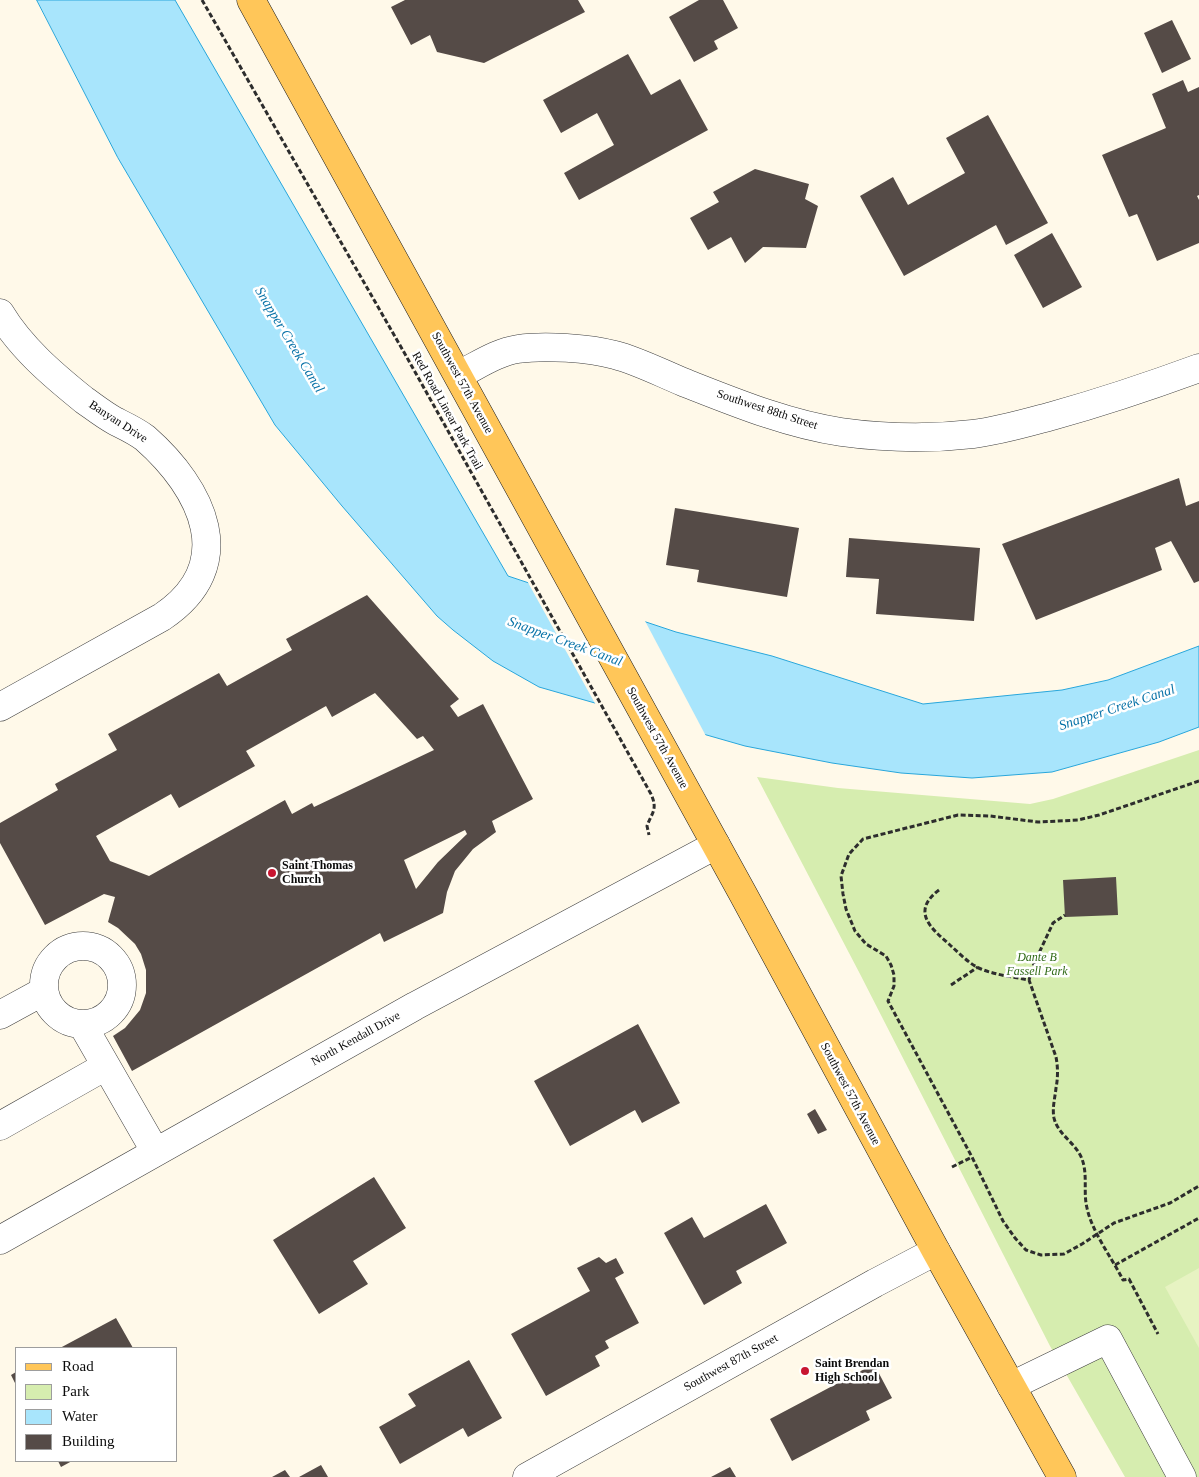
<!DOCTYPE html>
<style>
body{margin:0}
#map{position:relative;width:1199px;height:1477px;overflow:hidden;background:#fff9e9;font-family:Georgia,serif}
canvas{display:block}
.legend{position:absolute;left:15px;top:1347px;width:162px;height:115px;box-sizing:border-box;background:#fff;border:1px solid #9d9d9d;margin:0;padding:6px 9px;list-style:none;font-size:15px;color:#0b0b0b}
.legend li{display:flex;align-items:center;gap:10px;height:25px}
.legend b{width:25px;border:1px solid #9d9d9d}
</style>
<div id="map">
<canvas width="1199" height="1477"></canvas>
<ul class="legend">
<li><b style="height:6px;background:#ffc659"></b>Road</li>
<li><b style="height:14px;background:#d6edaf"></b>Park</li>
<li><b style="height:14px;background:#a8e5fc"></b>Water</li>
<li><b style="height:14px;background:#554b47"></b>Building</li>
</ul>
</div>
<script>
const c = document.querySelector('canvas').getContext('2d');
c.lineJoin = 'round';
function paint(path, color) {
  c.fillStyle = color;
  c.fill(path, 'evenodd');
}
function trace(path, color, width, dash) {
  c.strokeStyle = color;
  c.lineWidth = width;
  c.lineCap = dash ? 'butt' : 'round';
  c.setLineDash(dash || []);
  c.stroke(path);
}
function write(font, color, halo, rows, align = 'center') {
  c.font = font + ' Georgia,serif';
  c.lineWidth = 5;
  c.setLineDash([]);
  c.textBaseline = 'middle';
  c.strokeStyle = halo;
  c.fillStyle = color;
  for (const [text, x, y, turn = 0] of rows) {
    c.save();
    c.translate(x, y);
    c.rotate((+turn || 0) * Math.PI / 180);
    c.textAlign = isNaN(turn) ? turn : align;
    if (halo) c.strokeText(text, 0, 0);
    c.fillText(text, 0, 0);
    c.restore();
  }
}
paint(new Path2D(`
 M1199,750V1477H1125L1050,1346L860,974L757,777L838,788L1030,804L1053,799Z`), '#d6edaf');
paint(new Path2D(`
 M1199,1268V1348L1165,1287Z`), '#e7f3c2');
const water = new Path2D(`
 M37,0H175L508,576L676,632L772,656L923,704L1062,690L1108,680L1199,646V727L1159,742L1052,772L972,778L901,773L832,763L745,746L539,687L493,661L453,630L437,616L342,506L275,425L118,158Z`);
paint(water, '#a8e5fc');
trace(water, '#28a6db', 1);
paint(new Path2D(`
 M526,579L644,619L707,738L597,707Z`), '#fff9e9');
paint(new Path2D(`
 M405,0H578L585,12L484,63L437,52L430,35L411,45L391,7Z
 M699,0H723L738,28L714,41L718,49L694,62L669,17Z
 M1172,20L1191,59L1162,73L1144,33Z
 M628,54L651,95L680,79L708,130L579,200L564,173L614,145L597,113L561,133L543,100Z
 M1183,80L1188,92L1199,87V195L1197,196L1199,200V243L1157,261L1137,214L1129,217L1102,155L1166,128L1152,94Z
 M988,115L1048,223L1006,245L996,225L904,276L860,196L893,177L908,205L965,173L946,138Z
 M755,169L809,184L805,199L818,206L806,248L763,247L745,263L731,237L708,250L690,218L719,202L713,192Z
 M1052,233L1082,287L1043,308L1014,255Z
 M1179,478L1186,506L1199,501V581L1194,583L1171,541L1155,548L1162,570L1036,620L1002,544Z
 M675,508L799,528L787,597L697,582L699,570L666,565Z
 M849,538L980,548L974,621L876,614L879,579L846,577Z
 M367,595L459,699L450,706L458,717L483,704L533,799L492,821L496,832L473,849L455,871L447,892L443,913L384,942L380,933L132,1071L113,1036L125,1028L140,1010L146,993V970L141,954L135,944L118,928L108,922L115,897L104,894L45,925L0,843V823L58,790L55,784L117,750L108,734L219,673L227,686L292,650L286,639ZM375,693L417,739L423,736L434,750L314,807L312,803L292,814L285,800L149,876L110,861L96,836L171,794L179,808L255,766L246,751L326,706L332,717ZM465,830L467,834L438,862L416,889L404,860Z
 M1116,877L1118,915L1065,917L1063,880Z
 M638,1024L680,1103L642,1123L635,1110L570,1146L534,1081Z
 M815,1109L827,1130L818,1134L807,1114Z
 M374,1177L406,1228L353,1261L368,1284L319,1314L273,1240Z
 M766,1204L787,1243L736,1271L742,1283L704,1305L664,1233L692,1217L704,1238Z
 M599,1257L606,1263L616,1258L624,1273L615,1278L639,1323L605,1341L609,1348L595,1356L600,1366L546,1396L511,1334L590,1291L577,1268Z
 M116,1318L133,1348H60Z
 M469,1360L502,1418L468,1437L463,1428L400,1464L379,1427L416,1406L408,1394Z
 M874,1364L892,1398L866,1411L870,1420L792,1461L770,1419Z
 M16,1372V1385L11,1375Z
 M58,1461H72L61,1467Z
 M321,1465L328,1477H299Z
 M730,1467L736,1477H711Z
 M285,1470L290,1477H272Z`), '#554b47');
const minor = new Path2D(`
 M0,313C21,348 53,375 84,400C94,407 104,415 115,421C125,426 136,431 145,438C203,489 240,565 162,617L0,707
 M458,375C477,366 497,352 518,349C544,345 589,348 615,355C638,361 661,373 683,382C734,402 787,424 841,432C884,438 930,439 973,434C999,431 1026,423 1052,416C1102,402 1150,386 1199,368
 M44 985a39 39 0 1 1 78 0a39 39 0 1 1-78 0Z
 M0,1015L44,991
 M82,1024L155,1151
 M0,1126L106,1066
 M0,1240L415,1006L716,845
 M1011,1386L1108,1339L1182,1477
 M527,1477L875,1283L936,1251`);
const major = new Path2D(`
 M251,0L743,894L936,1251L1062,1477`);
trace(minor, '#3e3e3e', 29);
trace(major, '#1c1c1c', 29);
trace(new Path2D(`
 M202,0L405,354L651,794C658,810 652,812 647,826L649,835
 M1199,781L1099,815L1078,820L1038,822L990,816L958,815L863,839L849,854L841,876L843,894L846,909L855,931L866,944L886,956L891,965L894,975V986L888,1001L972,1157L1003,1221L1015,1238L1026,1250L1041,1255L1064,1254L1082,1244L1114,1223L1170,1203L1199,1186
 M939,890C910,912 932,929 950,945C959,953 969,964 981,969C996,975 1013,977 1029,980L1056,1057C1058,1067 1058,1078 1056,1088C1055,1098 1052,1108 1054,1118C1058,1135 1076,1143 1082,1159C1088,1175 1083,1192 1087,1208C1092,1232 1112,1258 1123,1280L1129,1279L1158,1334
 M1029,980L1033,966L1053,923L1065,915
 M951,985L978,967
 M952,1167L972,1157
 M1115,1265L1199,1218`), '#2d2d2d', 3, [5, 2.5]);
trace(minor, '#fff', 28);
trace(major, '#ffc659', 28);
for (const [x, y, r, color] of [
 [272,873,5,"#c81631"],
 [805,1371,5,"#c81631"]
]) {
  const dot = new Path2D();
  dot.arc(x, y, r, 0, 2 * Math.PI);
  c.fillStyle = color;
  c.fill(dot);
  trace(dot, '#fff', 2);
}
write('12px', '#0b0b0b', '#fff', [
 ["Southwest 57th Avenue",462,383,61],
 ["Southwest 88th Street",767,410,18],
 ["Red Road Linear Park Trail",447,411,61],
 ["Banyan Drive",118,422,33],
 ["Southwest 57th Avenue",657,738,61],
 ["North Kendall Drive",356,1039,-29],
 ["Southwest 57th Avenue",850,1094,62],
 ["Southwest 87th Street",731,1363,-29]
]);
write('bold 12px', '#0b0b0b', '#fff', [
 ["Saint Thomas",282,866],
 ["Church",282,880],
 ["Saint Brendan",815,1364],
 ["High School",815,1378]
], 'left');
write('italic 12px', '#2f6916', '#fff', [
 ["Dante B",1037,958],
 ["Fassell Park",1037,972]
]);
write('italic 14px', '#0973a8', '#fff', [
 ["Snapper Creek Canal",289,340,59],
 ["Snapper Creek Canal",565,642,20],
 ["Snapper Creek Canal",1117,708,-18]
]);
</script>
